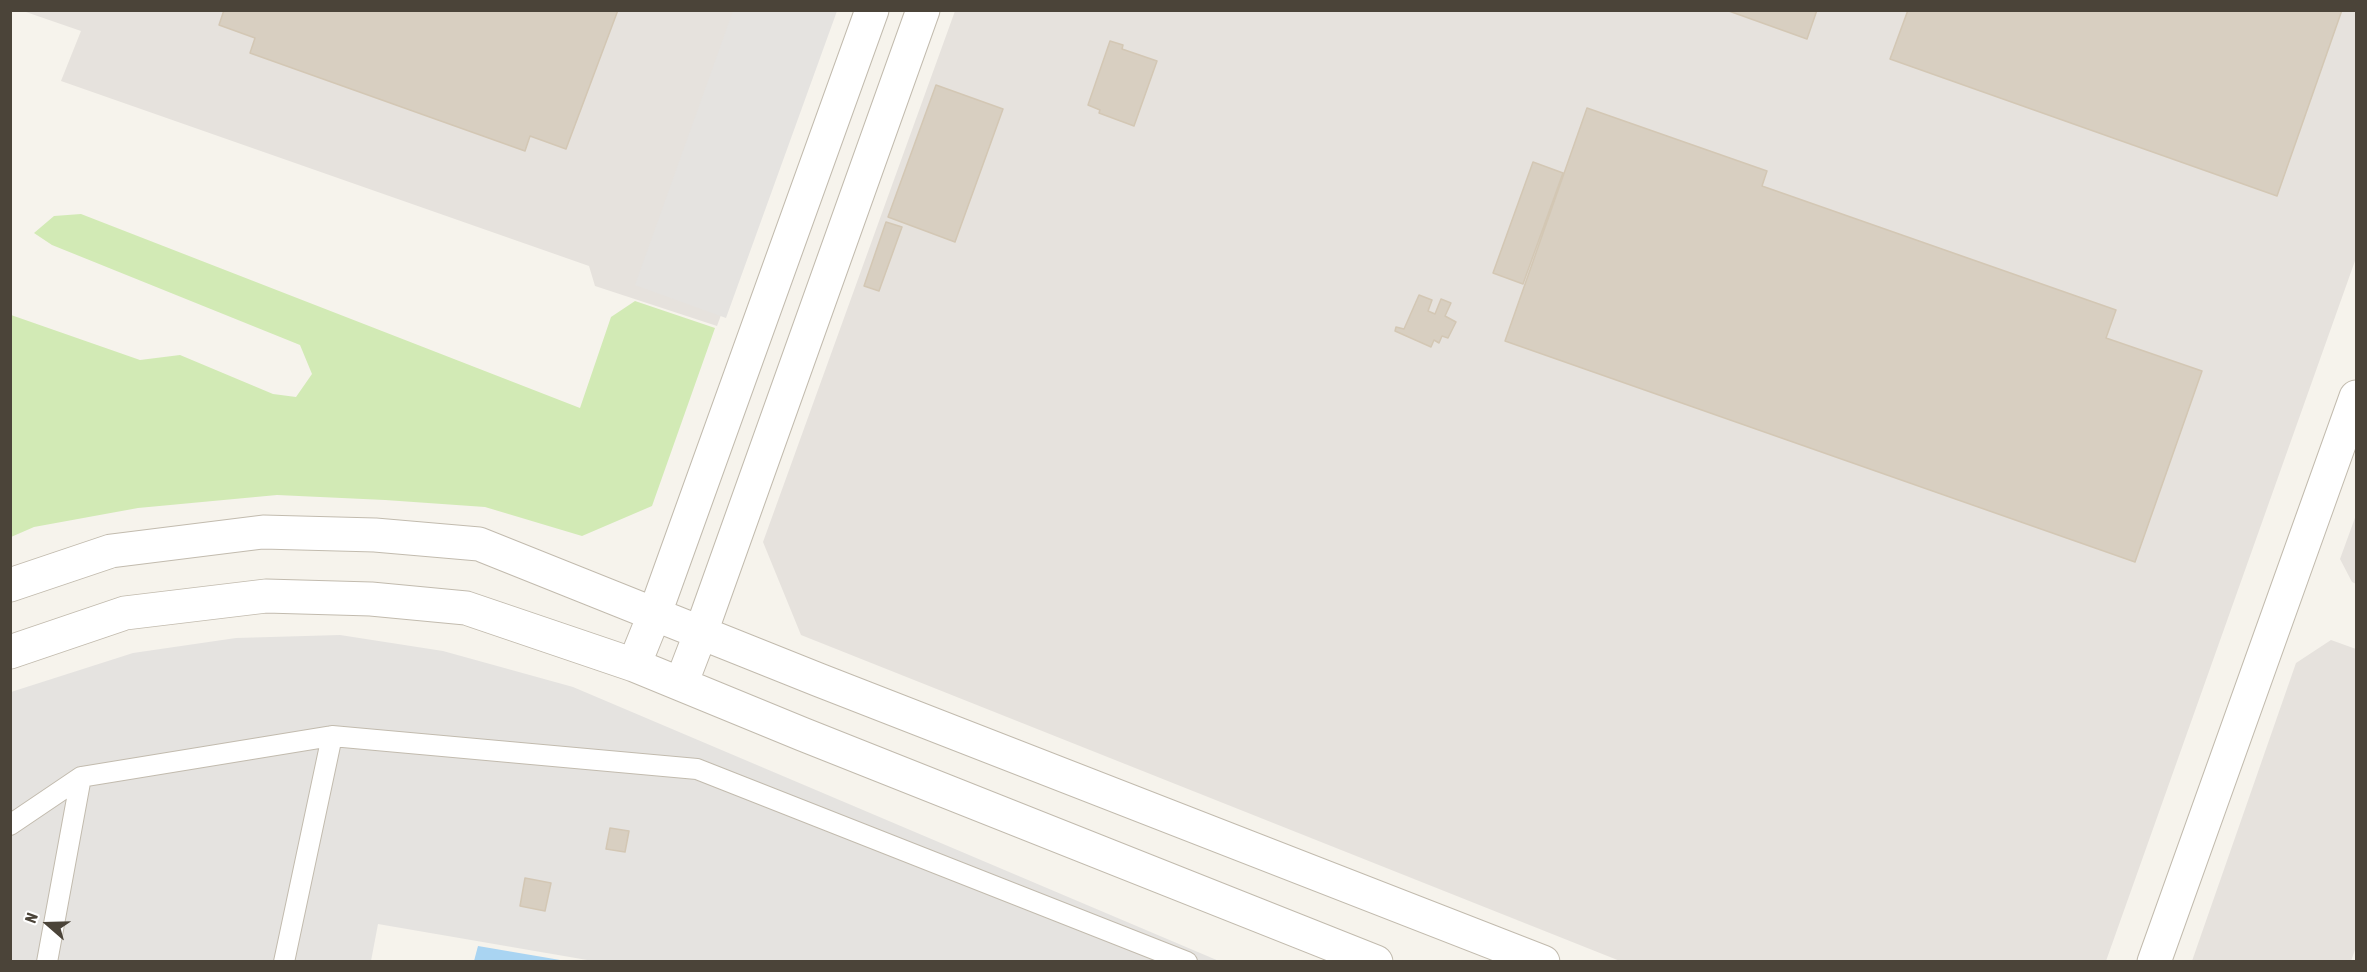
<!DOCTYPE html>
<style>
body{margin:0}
#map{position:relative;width:2367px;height:972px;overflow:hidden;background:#f6f3ec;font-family:"Asap Condensed",sans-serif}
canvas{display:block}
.frame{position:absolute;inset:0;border:12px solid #4b4439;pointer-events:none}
.north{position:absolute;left:18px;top:894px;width:60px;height:60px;-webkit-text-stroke:4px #fff;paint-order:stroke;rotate:290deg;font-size:16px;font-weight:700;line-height:24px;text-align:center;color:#4b4439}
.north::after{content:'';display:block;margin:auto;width:21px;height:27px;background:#4b4439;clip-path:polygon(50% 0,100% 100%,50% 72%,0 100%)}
</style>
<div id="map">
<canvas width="2367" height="972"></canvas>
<div class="frame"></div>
<div class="north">N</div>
</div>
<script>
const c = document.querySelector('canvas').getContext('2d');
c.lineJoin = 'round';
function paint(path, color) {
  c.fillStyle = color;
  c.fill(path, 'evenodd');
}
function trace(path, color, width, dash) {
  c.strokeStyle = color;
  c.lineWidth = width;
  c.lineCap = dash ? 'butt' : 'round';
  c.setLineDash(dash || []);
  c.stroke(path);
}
paint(new Path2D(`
 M23,11H832L717,326L595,286L589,266L61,81L81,31Z
 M955,11H2356V258L2106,961H1620L801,635L763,542Z
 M2356,515V584L2352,582L2340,559Z
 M2331,640L2356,649V947L2351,961H2192L2296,663Z`), '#e6e2dd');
paint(new Path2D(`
 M81,214L580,408L611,317L635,301L715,328L652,506L582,536L485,507L385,500L277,495L138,508L34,527L11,537V315L140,360L180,355L273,394L296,397L312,374L300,345L52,245L34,233L54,216Z`), '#d2eab5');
paint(new Path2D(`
 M733,11H837L726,318L635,285Z
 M340,635L443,651L573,687L1219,961H593L378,924L371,961L11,962V692L133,653L236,638Z`), '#e5e3e0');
paint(new Path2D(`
 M478,946L566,961H474Z`), '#a9d4f2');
const building = new Path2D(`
 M224,10H618L566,149L530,136L525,151L250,53L255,38L219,25Z
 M1726,10H1817L1807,39Z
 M1908,10H2342L2277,196L1890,59Z
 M1110,41L1123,45L1122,49L1157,61L1134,126L1099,113L1100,110L1088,105Z
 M936,85L1003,109L955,242L888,217Z
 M1587,108L1767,171L1762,186L2116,310L2106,338L2202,371L2135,562L1505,341Z
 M1533,162L1563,173L1523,284L1493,273Z
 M886,222L902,227L879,291L864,286Z
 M1419,295L1432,300L1428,311L1435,314L1441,299L1451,303L1445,316L1456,322L1448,338L1442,336L1439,343L1434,340L1431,347L1395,331L1396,327L1404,329Z
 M610,828L629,831L625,852L606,849Z
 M525,878L551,883L545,911L520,906Z`);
paint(building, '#d8cfc1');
trace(building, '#d3c7b4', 1.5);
const service = new Path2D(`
 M10,825L81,777L332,736
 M47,962L81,777
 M284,962L332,736L697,769L1187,962`);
const tertiary = new Path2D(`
 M10,585L111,551L263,532L375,535L479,544L819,680L1543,962
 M10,652L125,613L266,596L371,599L466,608L634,665L802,734L1376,962
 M634,665L655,613L872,10
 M681,684L701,632L923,10
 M2154,962L2356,397`);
trace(service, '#c2bbae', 22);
trace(tertiary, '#c2bbae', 35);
trace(service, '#fff', 20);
trace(tertiary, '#fff', 33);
</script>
